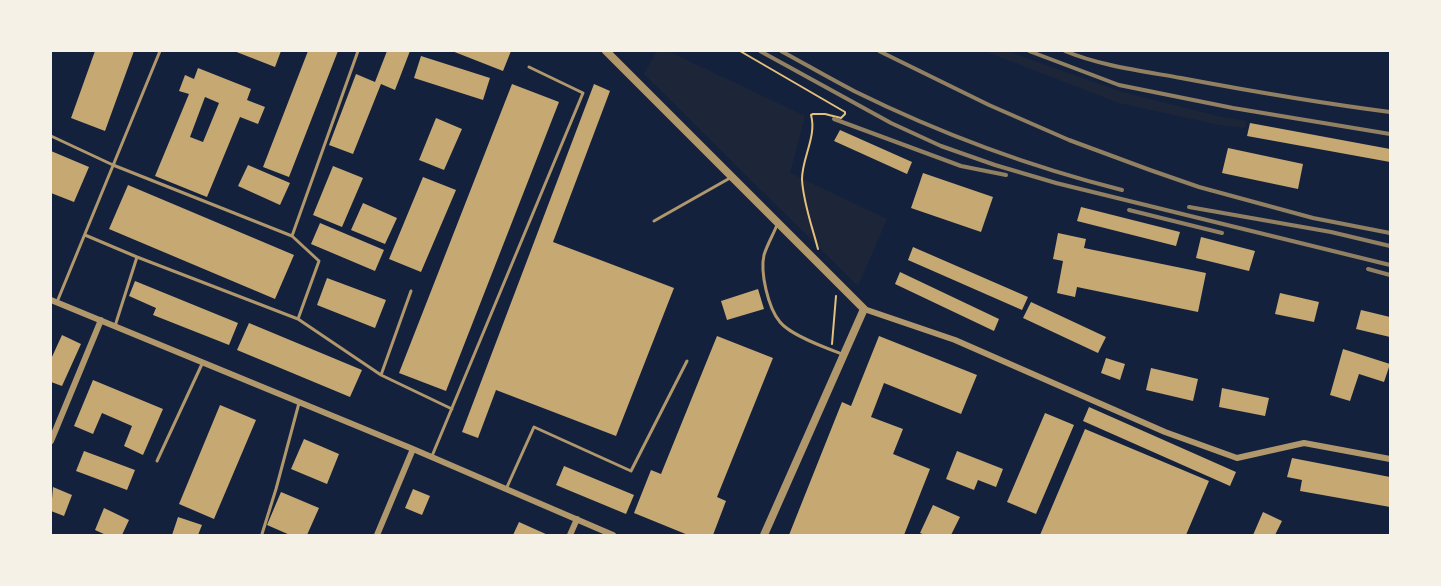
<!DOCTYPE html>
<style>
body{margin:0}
#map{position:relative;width:1441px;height:586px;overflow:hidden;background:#14213d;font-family:Manrope,sans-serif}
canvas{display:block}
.frame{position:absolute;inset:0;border:52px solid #f6f1e7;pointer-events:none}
</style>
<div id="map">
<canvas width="1441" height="586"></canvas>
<div class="frame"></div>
</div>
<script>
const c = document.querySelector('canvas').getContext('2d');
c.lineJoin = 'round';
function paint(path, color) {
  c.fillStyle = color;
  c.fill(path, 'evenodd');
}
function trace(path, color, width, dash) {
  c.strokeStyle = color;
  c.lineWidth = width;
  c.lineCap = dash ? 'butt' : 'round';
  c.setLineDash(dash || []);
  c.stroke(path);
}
paint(new Path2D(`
 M657,51H668L805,116L790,173L887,219L858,286L644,74Z
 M984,51H1007L1119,91L1217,116L1247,121L1245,128L1219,125L1119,103Z`), '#1d2539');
paint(new Path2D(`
 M95,51H134L105,131L71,118Z
 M234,51H281L275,67Z
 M308,51H338L289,177L263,167Z
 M387,51H410L395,90L381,84L353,154L329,145L356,74L375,82Z
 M452,51H511L503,71Z
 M421,56L490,78L483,100L414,78Z
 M198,68L251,89L247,100L265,107L258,124L240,117L207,197L155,176L189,94L179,91L185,75L194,79ZM205,97L219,103L203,142L190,137Z
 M512,84L559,102L446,391L399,373Z
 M594,84L610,91L553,242L674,288L616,436L496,390L478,438L462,432Z
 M436,118L462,129L444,170L419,160Z
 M1250,123L1390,149V162L1247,136Z
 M840,130L912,162L907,174L834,141Z
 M1228,148L1303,164L1298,189L1222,173Z
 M51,151L89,167L74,202L51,193Z
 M248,165L290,183L280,205L238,186Z
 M333,166L363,178L342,227L313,215Z
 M923,173L993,197L981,232L911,208Z
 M423,177L456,190L421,272L389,259Z
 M128,185L294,255L275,299L109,229Z
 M363,203L397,218L385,244L351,230Z
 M1081,207L1180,232L1176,246L1077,221Z
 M320,223L384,250L375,271L311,244Z
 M1058,233L1086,239L1084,248L1206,273L1198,312L1077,287L1075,297L1057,293L1063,261L1053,259Z
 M1201,237L1255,251L1249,271L1196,258Z
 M913,247L1028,297L1022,310L908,260Z
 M900,272L999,319L994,331L895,284Z
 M327,278L386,300L375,328L317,305Z
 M135,281L238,323L229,345L153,315L156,308L129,296Z
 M758,289L764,309L727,320L721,301Z
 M1280,293L1319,302L1314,322L1275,314Z
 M1031,302L1106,337L1098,353L1023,318Z
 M1361,310L1390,317V337L1356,329Z
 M249,323L362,370L350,397L237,350Z
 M62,335L81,344L62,386L51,382V359Z
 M717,336L773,358L717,497L726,501L713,535H688L634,513L651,470L661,474Z
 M879,336L977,375L961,414L884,383L871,417L903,429L893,454L930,469L904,535H789L842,402L851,406Z
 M1343,349L1390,364L1384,382L1359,374L1350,401L1330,395Z
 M1106,358L1125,364L1120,380L1101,373Z
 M1151,368L1198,379L1193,401L1146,390Z
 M93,380L163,409L143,455L124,446L132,426L102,413L93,434L74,426Z
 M1222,388L1269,398L1265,416L1219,407Z
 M220,405L256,420L214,519L179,504Z
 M1089,407L1236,472L1230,486L1083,421Z
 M1045,413L1074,425L1036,514L1007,502Z
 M1085,429L1209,481L1186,535H1040Z
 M304,439L339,454L327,484L291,469Z
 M84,451L135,470L127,490L76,471Z
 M957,451L1003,469L996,487L978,480L974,490L946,479Z
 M1292,458L1390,477V507L1300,491L1302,480L1287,477Z
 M564,466L634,495L626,514L556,485Z
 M53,487L72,495L64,516L51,511Z
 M413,489L430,496L422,515L405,508Z
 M281,492L319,508L307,535H290L267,525Z
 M933,505L960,517L951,535H925L920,533Z
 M104,508L129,520L122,535H106L95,530Z
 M1263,512L1282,521L1275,535H1253Z
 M178,517L202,525L198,535H172Z
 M519,522L548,535H513Z`), '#c6a872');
trace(new Path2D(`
 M740,51L845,112V114L841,118L825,114H813L811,115C817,136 802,158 802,179C803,202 812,226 818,249
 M832,344L836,296`), '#e5c07b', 2);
trace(new Path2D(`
 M51,136L113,165L292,236L358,51
 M654,221L730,178
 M777,225C773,235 767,245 764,255C760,272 768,308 780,322C790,335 826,348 842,354
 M85,235L137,257
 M411,291L381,375L452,409
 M57,302L160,51
 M298,319L381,375
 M115,326L137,257L298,319L319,261L292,236
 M432,456L583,93L529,67
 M157,461L202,364
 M507,487L534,427L631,471L687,361
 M262,534L276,489L299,403`), '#b1986c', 3);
trace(new Path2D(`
 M51,300L413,449L613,535
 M864,309L955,340L1165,432L1237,458L1304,443L1390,459
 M51,441L101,320
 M377,535L413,449
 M570,535L577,519`), '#b1986c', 6);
trace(new Path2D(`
 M606,51L864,309L764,535`), '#b1986c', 8);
trace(new Path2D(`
 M760,51L891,123L941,146L995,165L1056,183L1390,265
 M781,51C805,64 829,78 854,91C937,132 1031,167 1122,190
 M879,51L989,105L1069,140L1150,170L1199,187L1313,218L1390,233
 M1029,51L1119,85L1233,108L1390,134
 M1065,51C1101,66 1142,71 1181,78C1250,91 1320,103 1390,112
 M834,119L961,166L1006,175
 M1189,207L1331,232L1390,246
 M1129,210L1222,233
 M1368,269L1390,275`), '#918062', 4);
</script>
